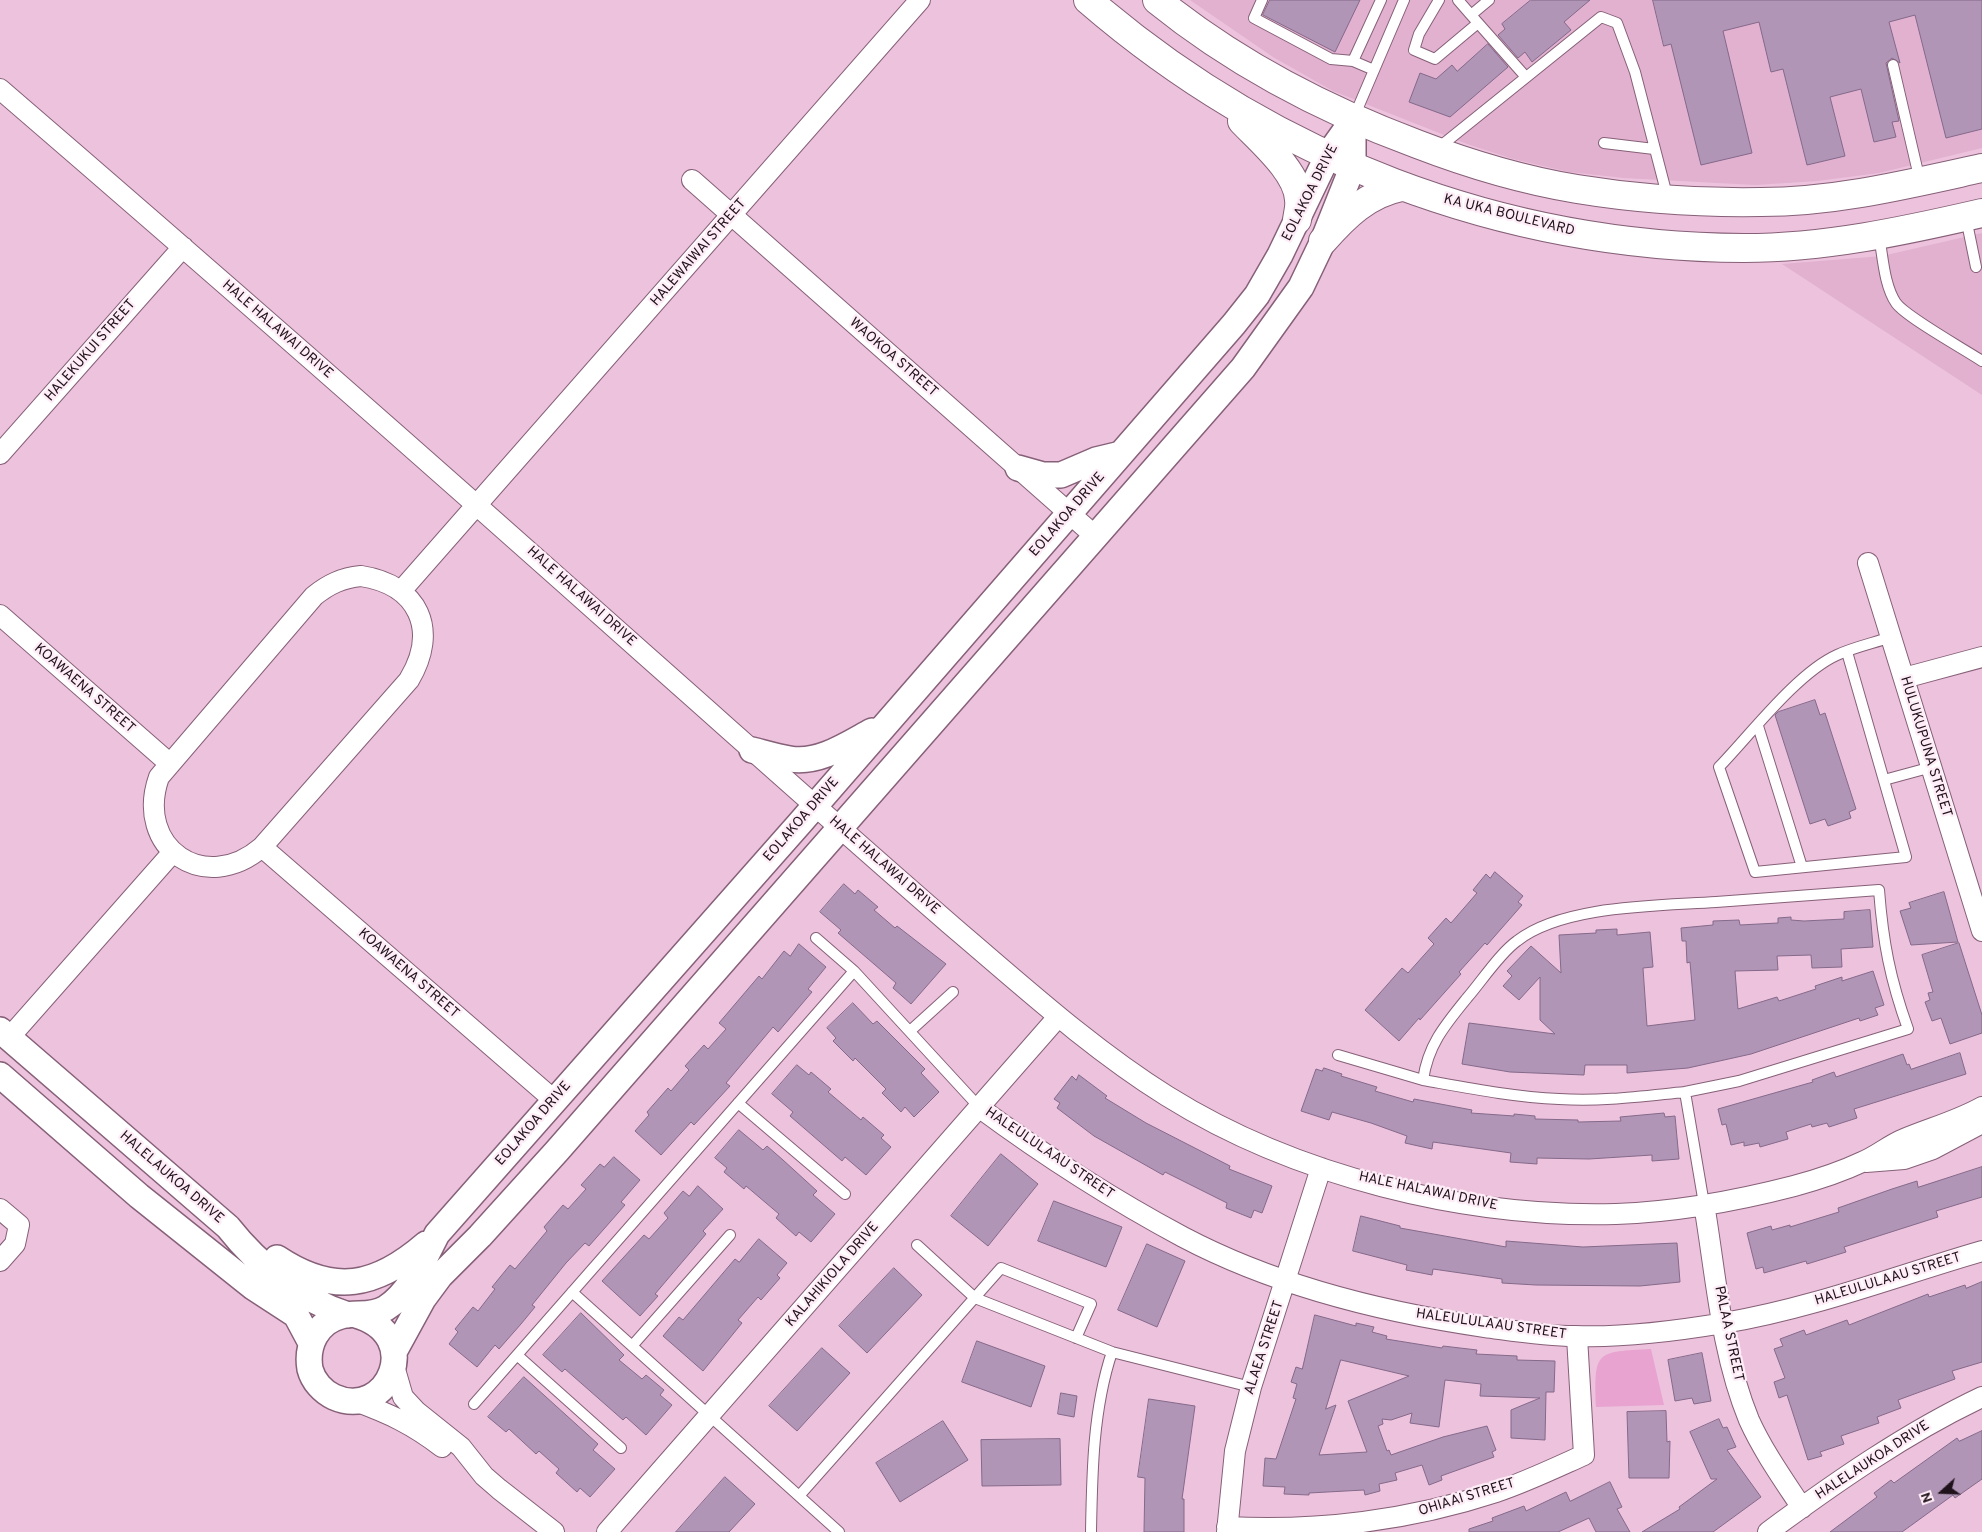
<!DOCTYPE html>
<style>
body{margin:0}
#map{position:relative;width:1982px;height:1532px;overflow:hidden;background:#edc2dd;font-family:Overpass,sans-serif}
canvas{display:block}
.north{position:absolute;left:1917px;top:1467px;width:50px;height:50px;-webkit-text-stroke:4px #feecf7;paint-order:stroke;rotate:250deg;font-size:14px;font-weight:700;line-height:20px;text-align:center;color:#20121b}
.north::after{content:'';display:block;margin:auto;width:18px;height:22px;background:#20121b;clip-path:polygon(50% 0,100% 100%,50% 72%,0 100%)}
</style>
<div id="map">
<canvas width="1982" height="1532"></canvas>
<div class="north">N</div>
</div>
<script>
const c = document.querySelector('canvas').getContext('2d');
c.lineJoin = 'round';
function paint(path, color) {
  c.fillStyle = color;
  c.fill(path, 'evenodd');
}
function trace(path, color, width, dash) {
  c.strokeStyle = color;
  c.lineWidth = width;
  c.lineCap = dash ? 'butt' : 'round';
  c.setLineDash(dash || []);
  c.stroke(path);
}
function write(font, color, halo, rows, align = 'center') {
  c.font = font + ' Overpass,sans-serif';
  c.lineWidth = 4.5;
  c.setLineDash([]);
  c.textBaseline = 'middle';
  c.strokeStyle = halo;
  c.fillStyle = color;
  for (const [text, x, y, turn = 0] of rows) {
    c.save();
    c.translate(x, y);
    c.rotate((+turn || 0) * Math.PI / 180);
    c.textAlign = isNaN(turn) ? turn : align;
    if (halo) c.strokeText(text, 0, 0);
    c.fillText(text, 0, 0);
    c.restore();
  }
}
paint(new Path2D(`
 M1190,0H1982V148L1879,173L1817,181L1755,185L1624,178L1569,172L1513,159L1467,144L1333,91L1273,57Z
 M1982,233V395L1782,264L1882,256Z`), '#e1b1cf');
paint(new Path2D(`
 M1651,1349L1664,1405L1596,1407C1594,1350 1596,1352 1651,1349Z`), '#e8a3d0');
const building = new Path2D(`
 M1270,0H1360L1335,52L1263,15Z
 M1531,0H1590L1564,22L1571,30L1532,62L1525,52L1518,58L1498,35L1505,29L1502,24Z
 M1653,0H1982V129L1946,138L1915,15L1889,22L1900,63L1892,58L1886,63L1899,121L1892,122L1896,137L1874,142L1861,89L1830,97L1845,156L1807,165L1783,69L1771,72L1759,22L1723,31L1752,153L1701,165L1671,44L1664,46Z
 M1488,44L1508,67L1450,117L1409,102L1420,73L1436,79L1452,65L1457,71Z
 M1815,700L1820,715L1825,713L1856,809L1849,812L1851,818L1828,826L1825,819L1810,824L1775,715L1778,712Z
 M1495,872L1523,896L1518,902L1522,905L1487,945L1485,943L1459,972L1461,974L1420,1020L1419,1018L1399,1041L1365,1010L1402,968L1408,973L1434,944L1428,938L1446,918L1451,923L1477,893L1473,890L1486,874L1490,878Z
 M844,884L855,894L858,890L878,907L874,910L895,928L897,926L946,964L911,1004L893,988L896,983L838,933L841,930L820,912Z
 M1944,892L1958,942L1911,945L1900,911L1911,908L1909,903Z
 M1870,910L1873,947L1841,949L1842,967L1812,968L1811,955L1777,956L1778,970L1735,971L1738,1009L1777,997L1779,1001L1816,989L1815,986L1842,977V981L1873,971L1884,1005L1875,1008L1878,1015L1860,1021L1859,1018L1751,1054L1688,1068L1627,1073V1065H1585L1584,1075L1510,1072L1462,1064L1469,1023L1555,1034L1540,1020V977L1519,1000L1503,986L1512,976L1507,971L1531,946L1561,973L1559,935L1596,933V930L1617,929V935L1650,932L1653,967L1643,968L1647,1026L1695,1020L1690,962L1687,963L1686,941H1682L1681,928L1713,925V921L1739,920L1740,925L1778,923V918L1791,917V920L1804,921L1844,919V912Z
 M1959,943L1982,1015V1033L1950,1044L1941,1018L1932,1021L1925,1002L1930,1000L1928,993L1933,992L1922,955Z
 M799,944L826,967L808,989L812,992L778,1032L773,1027L726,1083L730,1086L694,1125L691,1122L661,1155L635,1131L649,1115L647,1112L668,1088L671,1091L689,1070L685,1066L704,1045L708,1049L726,1029L719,1023L759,976L762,979L784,951L790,956Z
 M853,1003L873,1024L877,1021L925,1069L921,1073L939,1092L914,1117L905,1107L901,1112L882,1093L886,1089L855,1058L853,1061L833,1041L836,1038L827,1028Z
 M1960,1053L1966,1074L1854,1109L1857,1118L1829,1127L1827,1123L1812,1127L1811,1124L1786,1132L1788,1139L1760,1147L1759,1143L1744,1146V1142L1731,1145L1726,1124L1722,1125L1718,1109L1813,1082L1812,1080L1834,1072L1836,1077L1903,1054L1907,1065L1909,1064L1911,1069Z
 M797,1065L809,1075L811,1072L831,1089L828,1092L861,1120L863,1117L884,1135L881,1138L891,1147L866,1175L845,1157L842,1161L790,1116L793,1112L772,1094Z
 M1324,1068L1342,1074L1341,1076L1377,1087L1375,1091L1413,1102L1414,1099L1472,1110L1471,1113L1514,1116V1114L1535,1116V1119L1578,1120V1122L1621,1121L1620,1117L1664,1113L1665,1117L1675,1116L1679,1159L1652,1161V1155L1589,1159L1537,1158V1164L1510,1162L1511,1153L1433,1142L1432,1149L1405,1143L1407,1136L1371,1123L1332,1112L1329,1120L1301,1111L1316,1069L1322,1071Z
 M1079,1075L1107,1096L1105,1098L1146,1123L1230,1166L1229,1169L1272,1186L1262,1213L1254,1210L1251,1218L1226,1208L1227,1203L1165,1172L1163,1175L1094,1136L1057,1108L1060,1103L1054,1099L1072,1076L1076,1080Z
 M739,1130L763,1150L767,1146L783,1160L817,1191L813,1195L835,1214L811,1242L799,1232L796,1236L776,1218L779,1214L746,1186L744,1189L724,1172L727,1168L715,1158Z
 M1001,1154L1038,1184L988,1246L951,1216Z
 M614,1157L640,1180L621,1202L625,1205L589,1246L585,1243L566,1263L532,1305L535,1307L521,1324L499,1349L495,1345L477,1367L449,1344L458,1332L455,1329L473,1307L478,1311L495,1289L492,1287L510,1265L515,1269L547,1231L544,1227L563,1205L568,1209L586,1189L581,1185L600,1164L604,1167Z
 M1982,1167V1197L1936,1211L1938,1217L1844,1247L1846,1252L1807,1264L1806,1261L1764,1273L1763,1267L1756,1269L1747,1233L1771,1226L1772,1230L1790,1225V1227L1839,1212L1838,1208L1892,1189L1917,1181L1918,1187Z
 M698,1186L723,1209L703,1231L706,1234L655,1294L658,1296L640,1316L602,1281L644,1235L649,1239L668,1218L664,1213L683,1191L689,1196Z
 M1054,1201L1122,1227L1106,1267L1038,1241Z
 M1361,1216L1400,1226V1228L1506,1247V1241L1583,1247L1677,1243L1680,1282L1640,1286L1536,1285L1502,1283V1279L1433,1269L1432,1275L1406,1270L1407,1265L1353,1251Z
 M759,1239L787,1263L777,1275L780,1278L761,1300L758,1297L738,1320L742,1323L703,1371L663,1336L679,1317L683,1320L735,1259L739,1262Z
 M1147,1244L1185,1261L1157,1327L1118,1310Z
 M894,1268L922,1295L867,1353L839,1326Z
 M1982,1282V1362L1952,1371L1955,1379L1898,1400L1901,1408L1877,1417L1879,1423L1841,1436L1844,1444L1820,1452L1822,1456L1808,1460L1787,1395L1779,1398L1774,1382L1785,1378L1774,1349L1783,1346L1780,1339L1804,1330L1806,1335L1847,1320L1849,1325L1928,1294L1929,1297L1965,1285L1966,1288Z
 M581,1313L624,1355L619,1360L642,1379L646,1375L664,1390L660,1395L672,1405L646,1435L626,1417L623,1420L565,1369L562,1372L543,1355Z
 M1315,1315L1356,1326V1323L1374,1327L1372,1332L1387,1336L1386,1339L1442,1348L1443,1346L1477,1350L1476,1354L1517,1356V1360L1555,1361L1554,1392H1546L1545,1440L1511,1438V1410L1540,1398L1480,1396L1481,1384L1445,1380L1439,1427L1410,1423L1412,1413L1391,1420L1382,1419L1383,1424L1378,1426L1387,1451L1389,1450L1391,1455L1443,1437L1487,1426L1496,1450L1492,1452L1494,1457L1441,1476L1442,1480L1429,1485L1422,1465L1395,1473L1397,1480L1379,1484L1380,1491L1365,1495L1364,1490L1309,1493V1495L1284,1494L1285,1487L1263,1486L1265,1458L1276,1459L1296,1399L1293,1398L1297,1384L1291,1382L1296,1367L1302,1369ZM1341,1360L1409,1376L1348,1401L1367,1452L1319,1455L1336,1405L1326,1409Z
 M977,1341L1045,1366L1031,1407L962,1382Z
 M822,1348L850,1373L797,1431L769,1406Z
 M1702,1353L1711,1401L1694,1404L1692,1398L1675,1401L1668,1360Z
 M524,1377L598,1444L593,1450L615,1469L590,1497L580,1488L577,1492L556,1473L559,1469L539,1451L536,1454L509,1429L506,1432L488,1417Z
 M1061,1393L1077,1396L1074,1417L1058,1414Z
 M1149,1399L1195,1406L1182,1499H1184V1532H1144L1145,1478L1138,1477Z
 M1666,1411L1667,1442L1670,1441L1669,1478H1629L1627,1412Z
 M1719,1419L1723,1428L1727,1427L1736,1447L1727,1450L1761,1497L1713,1532H1642L1680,1509L1679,1507L1717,1479H1711L1690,1432Z
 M943,1421L968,1460L900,1502L876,1463Z
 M1982,1431V1479L1955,1498L1953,1495L1902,1532H1830L1877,1497L1874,1493L1891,1480L1894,1483L1957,1438L1959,1441Z
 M1060,1439L1061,1485L982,1486L981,1440Z
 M725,1477L755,1504L729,1532H676Z
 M1610,1482L1622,1507L1617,1509L1630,1532H1596L1589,1518L1558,1532H1469V1529L1493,1521L1492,1518L1524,1506L1526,1511L1566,1492L1570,1501Z`);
paint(building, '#b195b7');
trace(building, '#84698a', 1);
const service = new Path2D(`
 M1262,0L1254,18L1331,59L1353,61
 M1439,0L1419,34L1414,50L1435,59L1478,23
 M1458,0L1471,15L1489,0
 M1471,15L1525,76
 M1893,65L1920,181
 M1374,70L1353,61L1381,0
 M1354,117L1404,0
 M1604,143L1654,149
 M1437,149L1601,17L1617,23L1635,72L1668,199
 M1966,218L1976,267
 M1879,236C1883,257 1884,285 1896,303C1906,317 1964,349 1982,361
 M1847,652L1906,857L1755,872L1719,767C1750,735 1797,673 1837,655C1854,647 1874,643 1891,637
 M1758,726L1802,867
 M1884,780L1932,767
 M816,938L854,971L980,1108
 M910,1031L953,992
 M1338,1055L1423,1080C1428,1045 1445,1025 1467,998C1481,982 1500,953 1517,941C1563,905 1658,906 1716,902C1770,898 1824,894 1879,890C1883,942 1890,979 1908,1029L1739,1081L1685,1092L1704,1204
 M1423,1080C1468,1088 1513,1097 1559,1099C1601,1102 1644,1096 1685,1092
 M738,1103L845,1194
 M917,1245L975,1298L1112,1352C1093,1409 1092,1472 1091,1532
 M572,1292L839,1532
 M632,1346L730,1235
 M1112,1352L1251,1387
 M517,1355L621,1448
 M474,1404L854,971
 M799,1496L1001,1268L1091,1304L1076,1338`);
const minor = new Path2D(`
 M0,89C216,275 430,463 643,653C748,746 853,840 959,932C1026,989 1092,1049 1167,1096C1295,1176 1465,1218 1616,1214C1675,1212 1736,1201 1794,1186C1816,1180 1841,1172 1862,1162C1877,1156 1889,1145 1904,1139C1930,1128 1957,1121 1982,1107
 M692,180L1095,536
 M0,454L183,247
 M1868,563L1982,931
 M361,576C419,585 439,630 409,680L262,847C205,896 134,848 159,777L314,596C329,584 342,578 361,576Z
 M401,591L920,0
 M0,615L169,763
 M1904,678L1982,657
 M262,847L555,1101
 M8,1039L173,852
 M980,1108C1045,1156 1112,1199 1183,1237C1276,1286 1381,1312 1485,1327C1515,1331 1545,1336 1575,1336C1624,1338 1676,1331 1724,1323C1813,1308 1896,1276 1982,1251
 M1866,1162L1904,1159L1933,1149L1982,1123
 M1704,1204C1716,1276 1721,1352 1749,1420C1763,1451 1783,1479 1802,1508
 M0,1209L19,1225L15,1244L0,1261
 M394,1366L403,1397L416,1411L461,1447L484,1476L499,1489L554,1532
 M355,1401C390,1414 412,1424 442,1447
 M1227,1527C1317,1532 1411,1520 1496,1492C1526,1482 1555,1468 1584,1455L1577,1337
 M607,1532L1058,1017
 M1227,1532L1235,1451L1251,1387L1321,1168
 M1768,1532C1836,1482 1906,1433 1982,1397`);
const tertiary = new Path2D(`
 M1018,468L1043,475H1061L1096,460L1121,454
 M752,750C764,753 777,757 790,759C819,764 848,744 872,731
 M0,1030L228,1227C258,1265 301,1300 348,1315
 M0,1075L139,1196L253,1287L296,1315L311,1343
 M277,1258C334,1296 376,1287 426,1244
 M356,1315C426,1335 388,1421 334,1397C323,1392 313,1381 310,1369C306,1346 317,1322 341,1316C356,1312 372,1317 386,1308C410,1293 424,1259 437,1234L800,823L1234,324L1257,295L1280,255L1328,155L1353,120
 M394,1352L423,1299L440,1276L480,1236L557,1151L1243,368L1301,287L1323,241L1353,166V120`);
const secondary = new Path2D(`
 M1088,0C1271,158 1502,247 1744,248C1825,248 1904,231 1982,213
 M1157,0C1236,64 1323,109 1417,144C1469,164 1522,180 1577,189C1638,199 1700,203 1761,202C1836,202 1909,184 1982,168
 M1242,121C1261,141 1298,172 1299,200C1300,206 1298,213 1297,220
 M1323,241C1345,216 1367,194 1401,187`);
trace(service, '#866078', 12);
trace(minor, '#866078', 22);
trace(tertiary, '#866078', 28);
trace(secondary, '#866078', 30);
trace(service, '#fff', 10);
trace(minor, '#fff', 20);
trace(tertiary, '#fff', 25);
trace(secondary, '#fff', 28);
write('14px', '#20121b', '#feecf7', [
 ["EOLAKOA DRIVE",1311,193,-63],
 ["KA UKA BOULEVARD",1509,216,14],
 ["HALEWAIWAI STREET",699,253,-49],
 ["HALE HALAWAI DRIVE",277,330,41],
 ["HALEKUKUI STREET",91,351,-49],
 ["WAOKOA STREET",893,358,41],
 ["EOLAKOA DRIVE",1068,515,-49],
 ["HALE HALAWAI DRIVE",581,597,42],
 ["KOAWAENA STREET",84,689,41],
 ["HULUKUPUNA STREET",1925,747,73],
 ["EOLAKOA DRIVE",802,820,-49],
 ["HALE HALAWAI DRIVE",884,866,41],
 ["KOAWAENA STREET",408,974,41],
 ["EOLAKOA DRIVE",534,1124,-49],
 ["HALEULULAAU STREET",1049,1154,34],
 ["HALELAUKOA DRIVE",171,1178,41],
 ["HALE HALAWAI DRIVE",1428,1192,12],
 ["KALAHIKIOLA DRIVE",833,1275,-49],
 ["HALEULULAAU STREET",1888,1280,-17],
 ["HALEULULAAU STREET",1491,1325,8],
 ["PALAA STREET",1728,1334,78],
 ["ALAEA STREET",1265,1348,-72],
 ["HALELAUKOA DRIVE",1873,1461,-33],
 ["OHIAAI STREET",1467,1498,-17]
]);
</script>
